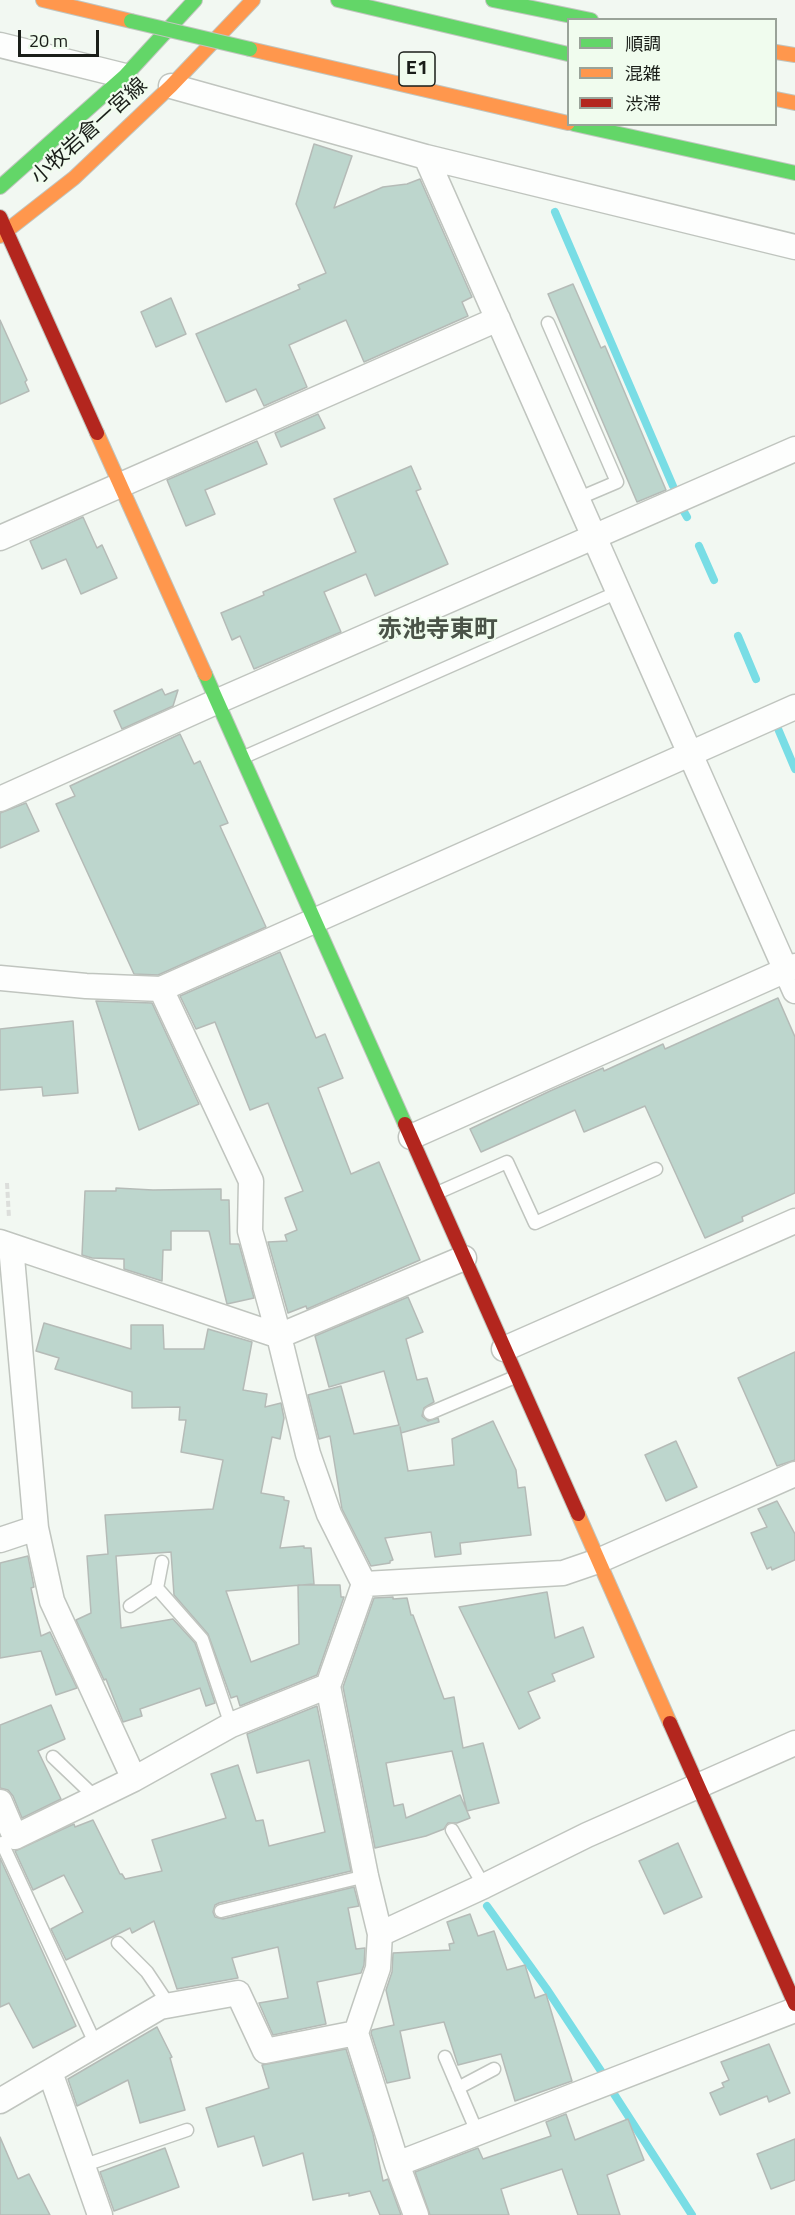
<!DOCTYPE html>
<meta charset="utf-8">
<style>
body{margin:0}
#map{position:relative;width:795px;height:2215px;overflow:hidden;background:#f2f8f2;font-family:"Titillium Web","Noto Sans JP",sans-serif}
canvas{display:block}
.legend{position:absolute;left:567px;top:18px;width:210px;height:108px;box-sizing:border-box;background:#f0fcee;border:2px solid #9aa399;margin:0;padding:8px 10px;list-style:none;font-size:18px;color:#1a1e19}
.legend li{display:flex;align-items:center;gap:12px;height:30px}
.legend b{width:30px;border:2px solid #9aa399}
.scale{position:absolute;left:18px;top:30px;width:81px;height:27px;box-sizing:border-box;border:3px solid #1a1e19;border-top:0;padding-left:8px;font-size:18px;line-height:21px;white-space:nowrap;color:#1a1e19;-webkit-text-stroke:4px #f0fcee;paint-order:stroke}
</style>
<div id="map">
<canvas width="795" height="2215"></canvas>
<ul class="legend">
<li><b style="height:8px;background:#63d668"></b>順調</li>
<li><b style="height:8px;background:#ff974d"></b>混雑</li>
<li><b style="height:8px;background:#b3261e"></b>渋滞</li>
</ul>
<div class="scale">20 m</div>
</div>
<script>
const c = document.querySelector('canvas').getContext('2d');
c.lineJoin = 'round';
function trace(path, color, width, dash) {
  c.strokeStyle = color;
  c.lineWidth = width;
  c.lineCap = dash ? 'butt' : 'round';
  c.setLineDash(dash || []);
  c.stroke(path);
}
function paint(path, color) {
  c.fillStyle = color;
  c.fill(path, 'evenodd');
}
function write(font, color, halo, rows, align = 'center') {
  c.font = font + ' "Titillium Web","Noto Sans JP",sans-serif';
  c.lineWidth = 4.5;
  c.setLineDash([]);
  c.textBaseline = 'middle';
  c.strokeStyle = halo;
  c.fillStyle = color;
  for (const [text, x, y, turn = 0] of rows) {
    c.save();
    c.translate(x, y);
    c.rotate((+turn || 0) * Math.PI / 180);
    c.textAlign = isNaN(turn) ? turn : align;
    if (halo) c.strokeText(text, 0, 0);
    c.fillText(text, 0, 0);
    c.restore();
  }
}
trace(new Path2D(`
 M555,212L673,486
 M683,510L687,517
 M699,546L714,580
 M738,636L756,679
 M776,724L795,769
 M487,1906L546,1988L601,2071
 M614,2094L692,2215`), '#79dde5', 8);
const building = new Path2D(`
 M314,144L352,156L334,208L383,187L407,184L420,179L472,297L462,302L468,316L364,362L346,320L289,345L307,387L264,406L256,389L226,402L196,334L300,289L298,285L326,273L296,204Z
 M573,284L601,348L605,346L666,490L637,502L548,294Z
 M171,298L186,334L156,347L141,312Z
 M0,320L27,380L25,382L29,391L0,404Z
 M318,414L325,428L281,447L275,433Z
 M257,441L267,464L205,490L215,514L186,526L167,480Z
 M411,466L421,489L416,491L448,564L375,596L366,574L324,592L341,632L254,669L240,636L232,640L221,613L264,595L263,592L356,552L334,499Z
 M83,517L97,548L102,545L117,578L81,594L66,559L42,569L30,541Z
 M162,689L165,695L178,690L173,706L122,729L114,711Z
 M180,734L194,764L200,761L228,823L220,826L266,927L158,975L134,974L56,804L75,796L70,786Z
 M26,803L39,831L0,848V813Z
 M280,952L316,1038L325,1034L343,1078L318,1088L351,1174L379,1162L420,1260L307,1309L306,1306L288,1313L268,1242L287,1241L285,1235L297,1230L285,1198L303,1191L268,1103L250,1110L215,1022L196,1029L180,996Z
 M778,998L795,1037V1193L742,1217L743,1221L705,1238L645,1106L584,1132L575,1110L481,1152L470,1129L550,1091L603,1068L604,1071L663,1044L665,1049Z
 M96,1001L152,1003L199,1104L139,1130Z
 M73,1021L78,1093L43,1096L42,1087L0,1090V1029Z
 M116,1188L153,1190L221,1189V1200H229L230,1244H239L254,1298L227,1304L209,1231H171V1250H163L162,1281L124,1269V1259L92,1258L82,1255L85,1191H116Z
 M408,1297L423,1332L406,1339L417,1380L427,1378L434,1402L424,1408L422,1416L428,1421L438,1418L439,1422L401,1433L400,1427L408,1471L454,1465L452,1439L493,1421L516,1470L518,1488L525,1487L531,1535L460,1543L461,1554L435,1557L431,1532L385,1538L393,1560L390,1561V1563L371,1566L342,1509L330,1436L319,1439L308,1395L341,1386L354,1434L399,1425L384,1371L329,1387L315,1336Z
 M44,1323L131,1349V1325H163L164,1349H204L208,1329L252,1342L243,1390L267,1394L265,1407L281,1403L284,1418L280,1439L272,1437L261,1493L284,1497V1500L289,1501L280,1548L304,1546V1548H311L314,1584L226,1591L251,1662L299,1644L298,1585H340L341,1597H344L317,1675L240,1706L237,1696L231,1698L208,1634L174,1595L171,1552L116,1556L121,1628L173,1619L195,1643L215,1703L206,1706L200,1688L140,1709L142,1716L123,1722L106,1679L104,1680L76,1620L91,1613L87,1556L108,1554L105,1515L213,1509L223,1460L181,1452L186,1420H179L180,1407L132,1408V1392L55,1369L59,1358L36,1351Z
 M795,1352V1460L777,1466L738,1378Z
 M676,1441L697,1487L666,1501L645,1455Z
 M777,1501L795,1534V1560L772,1570L771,1567L767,1569L751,1533L767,1527L758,1509Z
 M28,1556L34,1587L31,1588L41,1636L50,1632L77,1688L56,1695L41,1651L0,1658V1563Z
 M547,1592L555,1638L583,1627L594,1657L552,1674L555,1681L528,1692L540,1718L519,1729L459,1607Z
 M393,1597V1599L407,1598L411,1615H413L444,1699L454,1697L463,1748L483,1743L499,1803L467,1811L452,1751L386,1763L394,1806L403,1804L406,1818L460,1795L470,1818L457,1823H448L444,1829L426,1836L375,1848L343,1687L374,1598Z
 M51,1705L65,1739L38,1751L61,1799L22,1818L13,1796L8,1790L0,1788V1725Z
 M317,1706L351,1871L219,1903L215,1905L213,1912L215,1917L223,1919L354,1887L359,1906L348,1908L356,1949L365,1948L364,1965L361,1973L317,1982L326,2024L273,2035L259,2003L288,1998L278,1947L232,1958L238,1978L177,1989L154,1921L132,1933L130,1928L66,1960L51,1929L83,1912L64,1875L33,1890L15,1851L74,1824L75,1827L93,1820L120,1874H122L125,1879L162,1871L152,1840L226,1818L211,1774L238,1765L256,1821L263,1820L269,1846L325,1832L309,1760L257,1773L247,1734Z
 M678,1843L702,1897L664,1914L639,1861Z
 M0,1858L76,2026L33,2048L9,2003L0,2007Z
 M470,1914L478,1936L494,1931L507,1970L525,1965L535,1998L546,1994L572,2081L515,2101L501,2054L458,2065L444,2022L400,2031L410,2078L387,2083L371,2033L372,2030L394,2025L386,1990L392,1972L393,1953L450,1950L449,1944L454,1943L447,1922Z
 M157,2027L172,2057L170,2058L185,2110L140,2123L128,2080L77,2106L68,2079Z
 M769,2044L790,2093L769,2102L767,2096L720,2115L710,2093L724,2087L722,2083L729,2080L721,2062Z
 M346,2049L373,2134L383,2181L388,2179L401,2215H380L370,2191L349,2196V2193L313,2200L303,2153L263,2166L254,2136L218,2147L206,2108L269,2088L262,2065Z
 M566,2114L575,2140L628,2119L644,2160L607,2175L620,2215H578L562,2169L501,2189L509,2215H430L415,2172L478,2148L483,2159L551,2136L546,2122Z
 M0,2137L18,2179L29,2174L50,2215H0Z
 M795,2139V2180L771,2189L757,2154Z
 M165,2148L179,2187L114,2211L100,2172Z`);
paint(building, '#bdd6cd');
trace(building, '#b5bbb7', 1.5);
const lane = new Path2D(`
 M548,323L617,482L577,499
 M244,757L618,592
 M437,1193L507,1162L535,1223L656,1169
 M430,1413L515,1377
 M157,1588L202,1639L231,1725
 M130,1606L157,1588L162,1562
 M53,1757L95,1797
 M452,1830L484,1886
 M2,1843L96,2045
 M221,1911L366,1876
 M118,1943L147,1972L169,2005
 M445,2057L477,2132
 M458,2088L494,2069
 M82,2166L187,2130`);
const street = new Path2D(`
 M0,45L125,76
 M171,86L426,157L795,247
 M426,157L795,991
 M0,538L498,319
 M0,799L218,701L795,449
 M0,978L86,986L161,989L251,1181L250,1231L279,1336L308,1454L329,1514L364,1584L328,1686L366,1876L380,1934L378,1968L356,2033L397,2164L416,2215
 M161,989L795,707
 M411,1137L795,966
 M0,1242L279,1336L464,1258
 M11,1246L36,1528L52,1601L134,1779
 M504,1349L795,1221
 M0,1540L36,1528
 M364,1584L563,1573L598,1561L795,1474
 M0,1802L15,1837L134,1779L231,1725L328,1686
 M380,1934L484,1886L587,1835L795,1743
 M50,2072L100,2215
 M0,2101L160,2007L238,1993L265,2051L356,2033
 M397,2164L795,2010`);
const fast = new Path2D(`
 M338,0L568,54
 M493,0L591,20
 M574,124L795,173
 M0,187L125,76L195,0
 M205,674L405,1124`);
const slow = new Path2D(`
 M43,0L131,21
 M250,49L568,123
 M776,52L795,55
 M776,99L795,103
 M0,236L74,178L171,86L253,0
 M97,433L205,674
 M578,1514L670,1723`);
const jam = new Path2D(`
 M0,217L97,433
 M405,1124L578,1514
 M670,1723L795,2004`);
trace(lane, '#c0c5bf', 15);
trace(street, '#c0c5bf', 27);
trace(fast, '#c0c5bf', 16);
trace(slow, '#c0c5bf', 16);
trace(jam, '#c0c5bf', 16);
trace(new Path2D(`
 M7,1183L9,1218`), '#dcdedb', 4, [6, 3]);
trace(lane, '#fdfefd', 12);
trace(street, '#fdfefd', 24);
trace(fast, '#63d668', 14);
trace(slow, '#ff974d', 14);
trace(jam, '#b3261e', 14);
const fastBridge = new Path2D(`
 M131,21L250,49`);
trace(fastBridge, '#c0c5bf', 16, []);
trace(fastBridge, '#63d668', 14);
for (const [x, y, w] of [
 [417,69,36]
]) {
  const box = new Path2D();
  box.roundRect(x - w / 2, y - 17, w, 34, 4.5);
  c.fillStyle = '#f0fcee';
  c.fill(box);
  trace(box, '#1a1e19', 1.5);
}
write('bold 20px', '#1a1e19', null, [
 ["E1",417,69]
]);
write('21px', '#1a1e19', '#f0fcee', [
 ["小牧岩倉一宮線",90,132,-42]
]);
write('bold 24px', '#4a5348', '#f0fcee', [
 ["赤池寺東町",438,631]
]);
</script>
